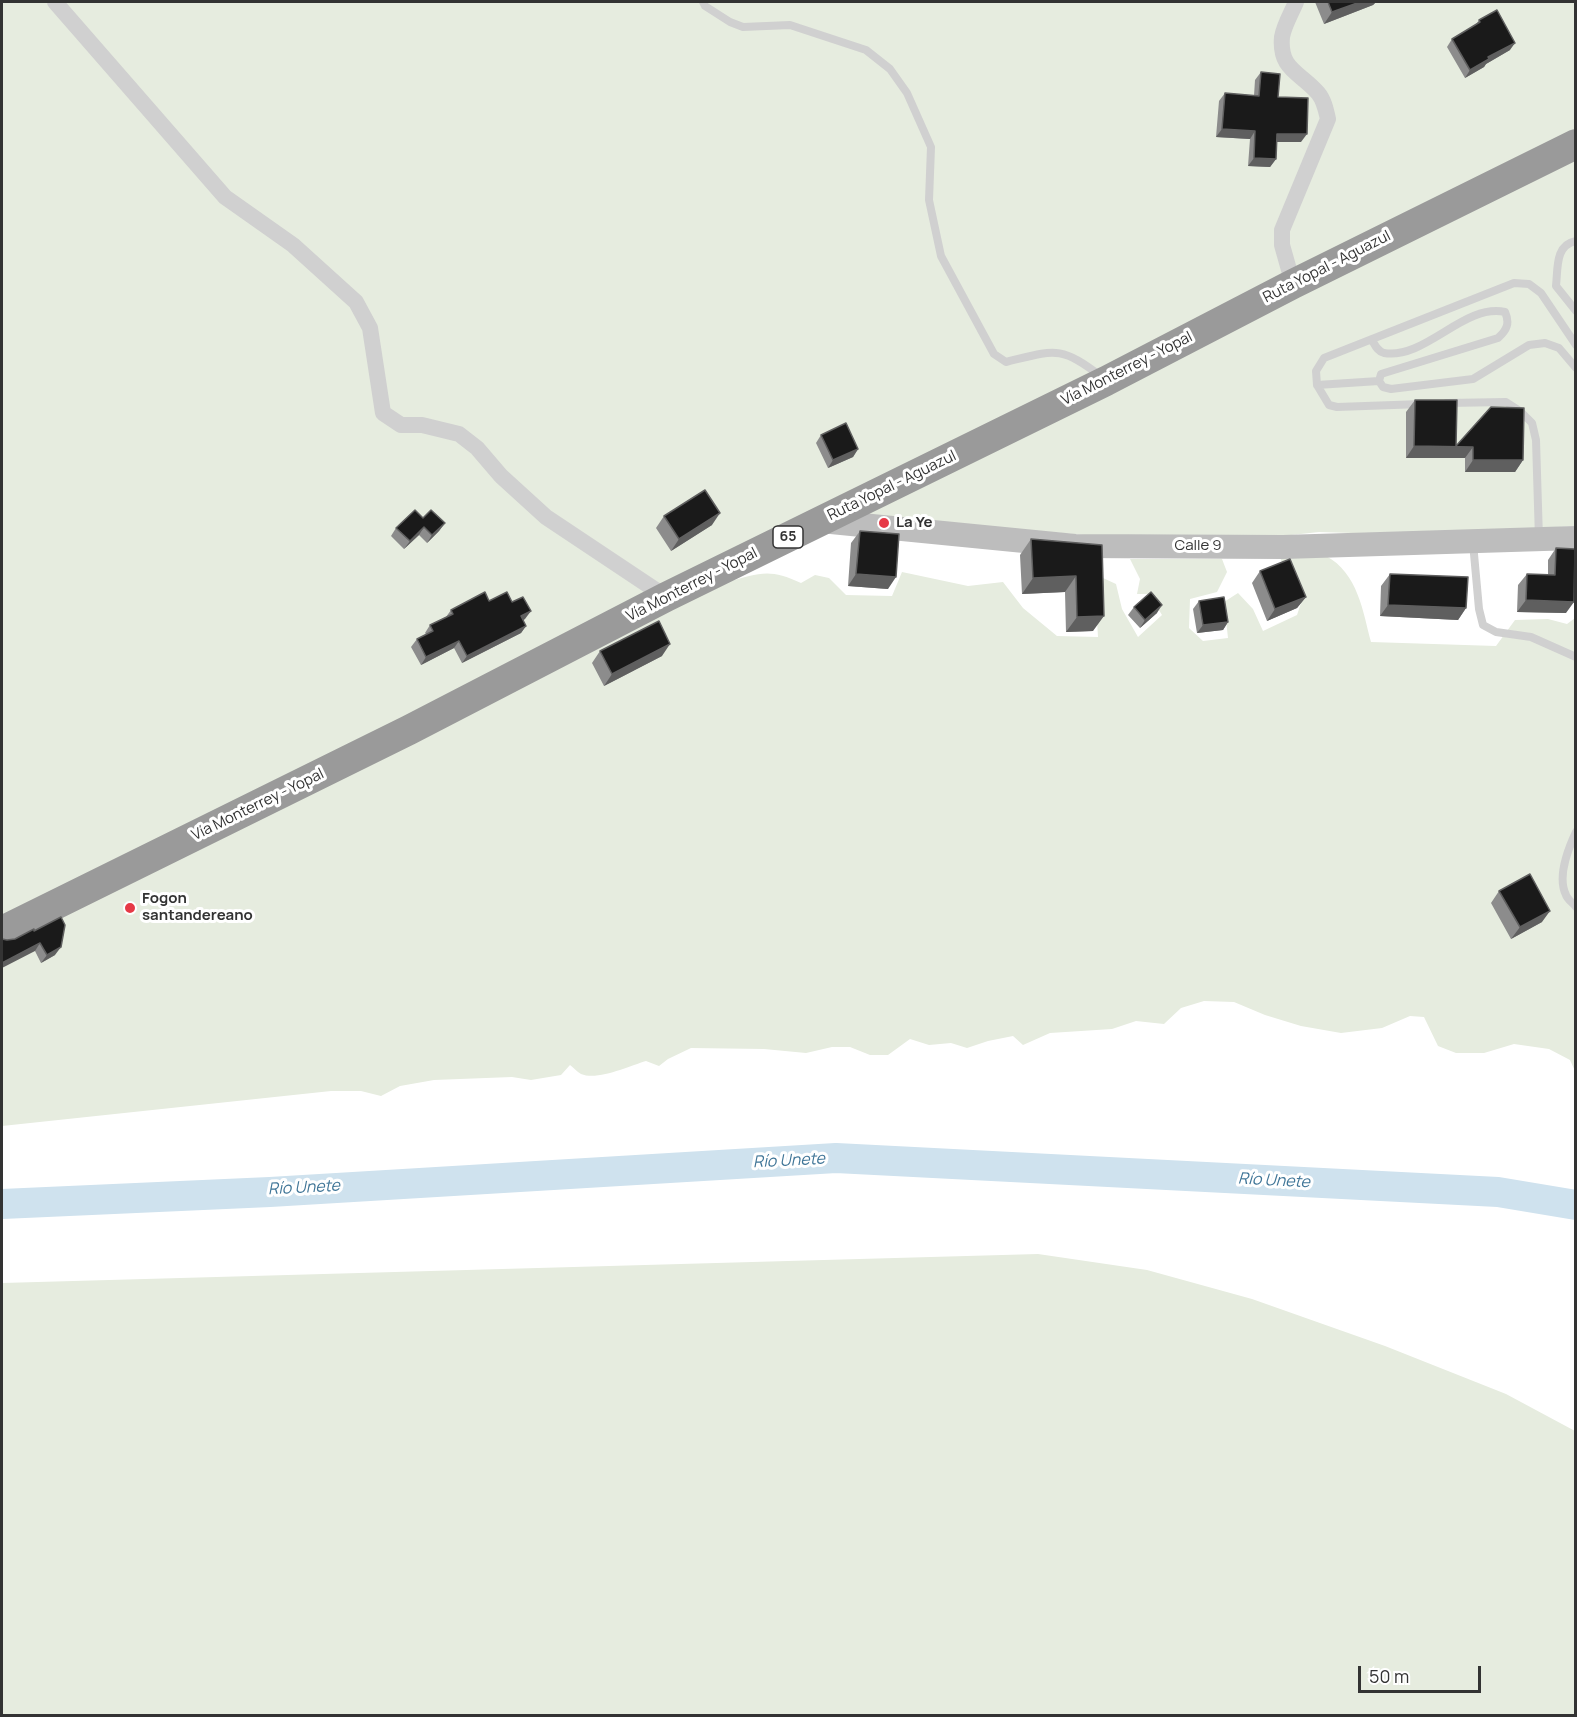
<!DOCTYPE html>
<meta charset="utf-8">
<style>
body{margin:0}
#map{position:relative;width:1577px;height:1717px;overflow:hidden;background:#fff;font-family:Manrope,sans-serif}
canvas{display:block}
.frame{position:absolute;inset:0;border:3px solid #333;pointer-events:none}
.scale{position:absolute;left:1358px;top:1666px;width:123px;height:27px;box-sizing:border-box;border:3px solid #333;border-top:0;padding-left:8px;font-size:18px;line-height:21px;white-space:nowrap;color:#333;-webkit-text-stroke:4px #fff;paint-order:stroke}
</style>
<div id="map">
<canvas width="1577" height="1717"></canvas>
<div class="frame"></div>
<div class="scale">50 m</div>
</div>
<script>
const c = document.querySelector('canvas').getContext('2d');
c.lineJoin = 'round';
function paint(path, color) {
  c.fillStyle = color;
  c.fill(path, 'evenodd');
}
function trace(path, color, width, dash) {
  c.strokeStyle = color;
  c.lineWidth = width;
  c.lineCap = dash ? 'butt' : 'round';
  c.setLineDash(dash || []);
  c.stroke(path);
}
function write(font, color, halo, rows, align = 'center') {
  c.font = font + ' Manrope,sans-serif';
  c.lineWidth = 6;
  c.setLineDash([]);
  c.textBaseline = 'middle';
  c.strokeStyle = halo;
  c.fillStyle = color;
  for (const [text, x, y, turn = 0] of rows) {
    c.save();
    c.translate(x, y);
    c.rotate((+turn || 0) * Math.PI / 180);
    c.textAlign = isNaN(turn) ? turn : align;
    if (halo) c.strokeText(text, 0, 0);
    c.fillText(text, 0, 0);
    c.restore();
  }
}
paint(new Path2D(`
 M2,2H1575V526L1418,535L1319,532L1273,537H1108L816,512L2,922Z
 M1279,553C1290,554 1318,552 1326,556C1358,573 1363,612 1371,642L1496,646L1515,620L1548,619L1567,624L1575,618V1071L1570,1060L1549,1049L1514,1044L1484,1053H1456L1438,1046L1424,1017L1410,1016L1382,1028L1341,1033L1301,1026L1265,1015L1234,1002L1204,1001L1181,1008L1164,1024L1136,1021L1112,1029L1050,1033L1023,1045L1013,1036L988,1041L967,1048L951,1043L929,1045L910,1039L888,1055H870L850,1047H832L806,1053L764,1049L691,1048L668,1059L659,1066L646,1061C629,1066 598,1081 581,1074C577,1072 573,1067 570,1065L561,1075L531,1080L512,1077L434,1080L400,1086L381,1096L361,1091H331L2,1126V944L727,582C759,573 770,568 801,583L815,575L829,578L846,595L892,596L902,572L968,586L1003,582L1023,608L1057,636L1098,637L1095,589L1103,578L1116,584L1122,609L1138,637L1162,615L1149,594H1137L1140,579L1130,559H1222L1227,572L1217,592L1190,599L1189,628L1203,641L1228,638L1224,602L1238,593L1253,609L1263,631L1297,615L1301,603L1283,566Z
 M1038,1254L1147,1270L1252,1299L1385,1346L1506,1394L1575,1431V1715H2V1283Z`), '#e6ecdf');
trace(new Path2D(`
 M2,1204L270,1192L836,1158L1498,1192L1576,1205`), '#cfe2ee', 30);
trace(new Path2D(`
 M703,2L705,6L730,22L743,27L790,25L866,50L890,69L907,93L931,147L929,200L941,256L994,354L1006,362C1055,350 1060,345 1102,377
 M1576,241C1555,245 1558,268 1556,286L1576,311
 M1372,340C1375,345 1377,351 1384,353C1425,360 1464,303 1505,312C1510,323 1507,330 1498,338L1381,374L1379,381L1383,387L1391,389L1473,379L1529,345L1545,343L1559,348L1576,368
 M1317,385L1379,381
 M1447,403L1506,402L1520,411L1532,423L1536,440L1539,539
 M1422,404L1337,407L1329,405L1317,385L1316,371L1324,358L1514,283L1529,284L1541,293L1576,345
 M1473,543L1479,609L1483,625L1496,632L1531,637L1576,657
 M1576,832C1568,849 1557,877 1566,895C1567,899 1573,903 1576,907`), '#d0d0d0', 8);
trace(new Path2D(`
 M55,2L225,197L293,245L356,302L370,328L383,413L401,425H422L459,434L477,448L501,476L546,517L666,597
 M1293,284L1282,245V230L1328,119C1326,110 1324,100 1318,93C1300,72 1279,70 1282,37C1284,25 1292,12 1296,2`), '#d0d0d0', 16);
trace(new Path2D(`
 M821,521L1075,546L1283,547L1576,538`), '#bdbdbd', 24);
trace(new Path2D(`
 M2,931L409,730L666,597L1106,381L1293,284L1576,144`), '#9a9a9a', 30);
paint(new Path2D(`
 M1315,2H1376L1373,5L1324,24Z
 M1479,20L1510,50L1486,64L1484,67L1465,78L1447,47L1452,39L1475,26Z
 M1261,72L1278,97L1301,142H1276V159L1270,167L1248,166L1250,139L1216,137L1219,101L1225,93L1254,96L1255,80Z
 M1415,400L1456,446L1491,407L1523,460L1515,472H1465V458H1406V412Z
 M821,435L858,449L853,457L828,468L816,443Z
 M664,516L712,525L671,551L656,528Z
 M423,518L445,523L439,531L427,543L419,535L404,549L391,536L396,528Z
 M860,531L888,589L848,586L851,543Z
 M1031,539L1102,545L1093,631L1066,632L1065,592L1022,594L1020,555Z
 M1556,548L1566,613L1517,612L1518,585L1527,574H1548V560Z
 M1260,571L1306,597L1297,608L1267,621L1252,583Z
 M1390,574L1466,608L1458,620L1380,616L1381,586Z
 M489,601L512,602L525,619L523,620L526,626L521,633L462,663L454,648L421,665L411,647L417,639L426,634L425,633L430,625L446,617L451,610Z
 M1199,601L1228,622L1223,630L1197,633L1193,609Z
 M1134,607L1157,613L1140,628L1128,615Z
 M600,651L662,656L604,686L592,663Z
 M1499,891L1542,922L1511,939L1491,903Z
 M34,929L55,955L41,963L35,951L7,940L15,939Z`), '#8c8c8c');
paint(new Path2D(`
 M1360,2H1376L1373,5L1324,24L1332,12Z
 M1515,43L1510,50L1486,64L1484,67L1465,78L1470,70L1488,57Z
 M1222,129L1255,131L1250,139L1216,137Z
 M1277,134H1307L1301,142H1271Z
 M1254,158L1276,159L1270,167L1248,166Z
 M1414,446L1473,447L1465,458H1406Z
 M858,449L853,457L828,468L833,460Z
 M1473,460H1523L1515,472H1465Z
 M720,513L712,525L671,551L679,539Z
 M445,523L439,531L427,543L432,535Z
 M424,527L419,535L404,549L410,541Z
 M856,574L896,577L888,589L848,586Z
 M1076,576L1065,592L1022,594L1033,578Z
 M1306,597L1297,608L1267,621L1275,609Z
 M1526,600L1574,602L1566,613L1517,612Z
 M1162,605L1157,613L1140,628L1145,620Z
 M1388,605L1466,608L1458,620L1380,616Z
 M531,611L525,619L516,624L521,616Z
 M1104,616L1093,631L1066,632L1077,617Z
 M1228,622L1223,630L1197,633L1203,625Z
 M526,626L521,633L462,663L467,656Z
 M459,641L454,648L421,665L426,657Z
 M670,644L662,656L604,686L612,674Z
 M1550,911L1542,922L1511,939L1520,927Z
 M40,943L35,951L2,968V963Z
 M61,947L55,955L41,963L47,955Z`), '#5f5f5f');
const building = new Path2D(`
 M1328,2H1360L1332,12Z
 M1497,10L1515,43L1488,57L1489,59L1470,70L1452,39L1480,22L1479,20Z
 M1261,72L1280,74L1278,97L1308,98L1307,134H1277L1276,159L1254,158L1255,131L1222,129L1225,93L1259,96Z
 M1415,400H1457L1456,446L1491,407L1524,408L1523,460H1473V447L1414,446Z
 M846,423L858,449L833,460L821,435Z
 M705,490L720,513L679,539L664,516Z
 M415,510L423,518L431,510L445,523L432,535L424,527L410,541L396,528Z
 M860,531L899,534L896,577L856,574Z
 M1031,539L1102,545L1104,616L1077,617L1076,576L1033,578Z
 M1556,548L1575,549L1574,602L1526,600L1527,574L1555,575Z
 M1290,559L1306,597L1275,609L1260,571Z
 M1390,574L1468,577L1466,608L1388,605Z
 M485,592L489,601L507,592L512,602L523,597L531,611L521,616L526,626L467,656L459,641L426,657L417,639L433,631L430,625L453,614L451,610Z
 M1151,592L1162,605L1145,620L1134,607Z
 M1224,597L1228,622L1203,625L1199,601Z
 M659,621L670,644L612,674L600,651Z
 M1530,874L1550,911L1520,927L1499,891Z
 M61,917L65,925L61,947L47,955L40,943L2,963V939L7,940L15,939L34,929V931Z`);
paint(building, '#1a1a1a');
trace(building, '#5f5f5f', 1.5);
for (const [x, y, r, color] of [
 [884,523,6,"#e63946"],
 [130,908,6,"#e63946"]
]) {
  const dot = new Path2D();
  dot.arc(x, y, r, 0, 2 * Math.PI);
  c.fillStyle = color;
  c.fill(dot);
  trace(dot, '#fff', 2);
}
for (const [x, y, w] of [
 [788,537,30]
]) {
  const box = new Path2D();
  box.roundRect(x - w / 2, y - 11, w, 22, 4.5);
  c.fillStyle = '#fff';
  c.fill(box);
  trace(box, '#333', 1.5);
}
write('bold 14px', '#333', null, [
 ["65",788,537]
]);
write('15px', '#333', '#fff', [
 ["Ruta Yopal - Aguazul",1327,267,-27],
 ["Vía Monterrey - Yopal",1127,369,-27],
 ["Ruta Yopal - Aguazul",892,486,-26],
 ["Calle 9",1198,546],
 ["Vía Monterrey - Yopal",692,585,-27],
 ["Vía Monterrey - Yopal",258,805,-26]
]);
write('bold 15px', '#333', '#fff', [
 ["La Ye",896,523],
 ["Fogon",142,899],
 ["santandereano",142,916]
], 'left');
write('italic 16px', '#3f7597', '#fff', [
 ["Río Unete",789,1161,-3],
 ["Río Unete",1274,1181,3],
 ["Río Unete",304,1188,-3]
]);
</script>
